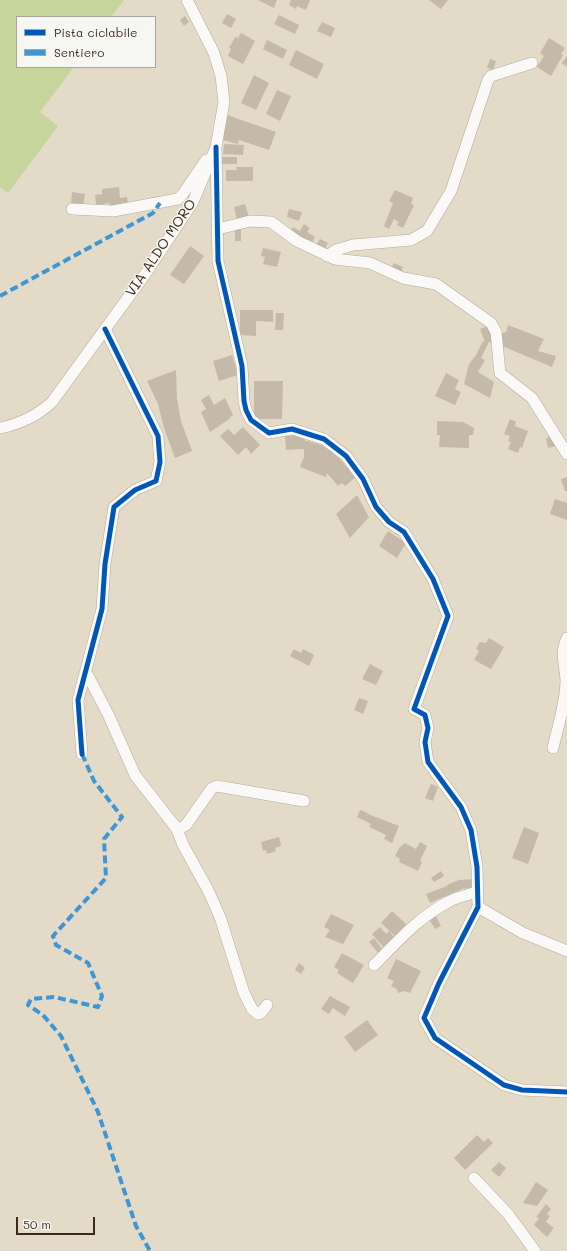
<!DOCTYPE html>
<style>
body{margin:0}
#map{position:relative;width:567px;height:1251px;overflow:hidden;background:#e3dac7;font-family:Mali,sans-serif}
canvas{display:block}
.legend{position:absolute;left:16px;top:16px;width:140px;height:52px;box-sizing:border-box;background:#f6f6f2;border:1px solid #aba49d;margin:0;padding:5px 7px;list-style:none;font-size:12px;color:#3b2a1e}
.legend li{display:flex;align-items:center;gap:8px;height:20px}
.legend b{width:20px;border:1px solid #aba49d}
.scale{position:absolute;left:16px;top:1217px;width:79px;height:18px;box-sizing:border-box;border:2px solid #3b2a1e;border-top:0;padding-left:5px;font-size:12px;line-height:14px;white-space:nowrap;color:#3b2a1e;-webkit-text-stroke:3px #f6f6f2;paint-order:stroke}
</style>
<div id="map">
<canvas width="567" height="1251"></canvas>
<ul class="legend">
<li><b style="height:5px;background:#0057b8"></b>Pista ciclabile</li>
<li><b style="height:5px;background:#3e96d5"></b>Sentiero</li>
</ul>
<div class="scale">50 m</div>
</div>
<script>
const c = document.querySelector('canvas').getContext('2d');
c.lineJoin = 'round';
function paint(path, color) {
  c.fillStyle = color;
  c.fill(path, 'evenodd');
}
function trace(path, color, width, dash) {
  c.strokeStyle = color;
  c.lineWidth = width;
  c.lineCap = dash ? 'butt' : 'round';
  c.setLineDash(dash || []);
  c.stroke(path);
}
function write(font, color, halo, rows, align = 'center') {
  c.font = font + ' Mali,sans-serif';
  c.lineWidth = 3;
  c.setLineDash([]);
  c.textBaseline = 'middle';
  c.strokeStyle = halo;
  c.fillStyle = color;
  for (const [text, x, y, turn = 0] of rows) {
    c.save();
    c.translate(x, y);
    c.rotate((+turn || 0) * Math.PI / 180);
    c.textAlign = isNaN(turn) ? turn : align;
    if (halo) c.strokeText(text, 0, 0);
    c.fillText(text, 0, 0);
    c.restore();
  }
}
paint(new Path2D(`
 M0,0H124L111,17H17V67H74L40,112L58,126L8,193L0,187Z`), '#c6d59c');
paint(new Path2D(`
 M258,0H277L274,8Z
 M291,0H310L306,10L297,6L296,9L289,5Z
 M429,0H448L441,9Z
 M227,14L236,19L231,28L222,23Z
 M279,15L299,25L295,34L274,24Z
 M185,16L189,22L184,26L180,20Z
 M322,22L335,28L331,37L317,31Z
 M241,33L255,41L243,64L228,56L231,49L229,48L235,37L238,38Z
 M549,38L565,48L561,54L563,55L551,76L537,67L544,56L540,53Z
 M267,40L287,50L283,59L263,49Z
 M296,50L324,64L317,79L289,65Z
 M567,56V67L562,63Z
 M490,59L496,61L493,70L487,68Z
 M254,75L269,83L256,110L241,103Z
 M277,90L291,96L280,121L266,114Z
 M227,115L276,132L269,150L239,140L238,144L223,140Z
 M224,144L244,145L243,155L223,154Z
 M222,157H237V164H221Z
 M236,167H253V181H226V170H237Z
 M119,187L120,198L127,197L128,204L110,207L109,203L96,205L95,195L102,194V189Z
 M395,190L413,198L411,204L414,205L403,228L397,225L399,222L394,219L389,229L384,226L393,203L389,201Z
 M72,192L85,194L83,206L71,205Z
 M245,204L249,217L237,221L234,207Z
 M289,209L302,212L299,221L287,217Z
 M304,224L310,228L307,232L315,237L310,246L289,232L293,227L300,231Z
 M235,228H241V241H235Z
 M320,239L328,243L324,251L315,247Z
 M190,246L204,256L184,284L170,275Z
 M263,248L281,252L277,267L263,264L265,257L261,256Z
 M394,263L403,267L400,275L390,271Z
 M240,310H273V322L256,321V336L240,335Z
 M276,313H284L283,330H275Z
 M508,325L544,339L538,351L556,356L552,367L502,346L499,334L506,332Z
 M488,326L493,337L492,343L489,342L481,358L485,360L478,372L494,382L490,398L464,384L469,364L476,355L483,341L485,342L480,329Z
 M232,355L238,375L219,381L213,361Z
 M176,370L177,399L181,421L192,451L175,458L164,428L158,404L147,381Z
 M446,373L459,380L455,389L461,392L455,405L435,396Z
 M254,381H283L282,419H254Z
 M209,395L214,405L225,398L233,415L230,417L231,418L210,432L201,412L206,409L201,400Z
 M510,419L516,422L515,426L528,431L522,448L520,447L518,453L508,449L511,442L508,441L510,436L504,434Z
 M437,421L463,422L474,428L473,435H469V448L439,447L440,435H437Z
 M243,427L260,445L251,454L246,447L238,455L220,436L228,429L234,435Z
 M304,435V440L321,445L335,454L356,477L345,486L342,483L338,486L327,473L326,477L300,467L304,457V449L286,450L285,436Z
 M554,436L556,446L548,448L546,438Z
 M567,477V491H565L561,479Z
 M357,495L369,517L350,538L336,514Z
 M555,499L567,503V520L550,514Z
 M388,531L406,543L397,558L379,546Z
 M489,638L504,647L491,669L474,660L479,651L476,649L480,642L486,643Z
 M294,649L301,653L303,649L314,655L309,666L290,656Z
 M370,664L383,671L376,685L362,679Z
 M359,698L368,701L363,714L354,710Z
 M431,784L438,787L433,801L425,798Z
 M360,810L368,813L366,818L368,814L399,826L392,843L384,839L386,835L369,827L371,824L357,817Z
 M524,827L539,833L528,864L512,858Z
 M279,837L281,846L275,848L276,851L267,854L266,850L263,851L261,842Z
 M420,842L427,846L420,861L422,862L418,871L399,862L400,859L395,856L399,848L405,843L416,849Z
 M441,871L444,876L434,882L431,878Z
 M474,879V887L462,889L430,903L426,894L447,886V885L459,880Z
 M392,911L406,924L395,936L381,923Z
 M331,914L354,925L343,944L325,937L330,930L324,927Z
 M435,914L441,926L435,929L428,917Z
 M380,927L386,934L389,931L394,937L383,947L372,934Z
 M374,938L383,950L379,954L369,942Z
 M342,953L364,965L353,983L337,973L339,970L334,967Z
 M396,959L421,971L410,993L404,991L398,993L397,989L391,986L394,981L387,978Z
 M299,963L305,968L301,974L295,970Z
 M330,996L350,1007L345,1016L333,1008L329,1014L321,1009Z
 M367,1020L378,1035L355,1052L344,1037Z
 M477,1135L484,1142L488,1138L493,1143L465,1170L454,1158Z
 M499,1162L506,1168L499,1177L491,1170Z
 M536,1182L548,1190L537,1206L523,1203Z
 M546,1204L551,1209L547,1214L550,1216L546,1222L554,1228L547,1237L534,1225L539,1218L536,1217Z`), '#c5baa9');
const minor = new Path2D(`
 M216,147L218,261L242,366L244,401L246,410L251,420L269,433L292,429L324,439L346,456L363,479L376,507L389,522L404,532L433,579L448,616L414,709L425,715L428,728L425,742L428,762L461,807L471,830L477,867L478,907L439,983L424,1018L435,1038L504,1085L522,1090L567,1092
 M72,209L113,211L178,199L183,194L206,160
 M218,229L250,221L271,222L297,241L335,259L370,263L403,278L436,284L491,323L496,332L500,373L532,398L567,454
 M327,256L336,250L353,245L411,240L427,231L451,191L488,80L491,76L532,63
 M0,428C20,424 37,416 52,402L146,273L193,202L216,147L224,102L221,76L214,53L187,0
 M86,672L108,714L135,775L177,829L183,845L208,890L220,917L244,993L252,1009L258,1014L261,1013L267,1005
 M553,748C558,726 566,702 566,680C565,664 560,653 567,638
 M82,754L78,700L102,609L105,564L114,507L135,490L156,481L160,462L158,436L105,329
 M177,830L186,825L212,788L217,786L304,801
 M478,907L523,933L567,951
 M374,965C397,942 419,917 448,902C457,897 468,895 477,892
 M474,1178L508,1214L535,1251`);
trace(minor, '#b0aa9d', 12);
trace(minor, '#fbf9f7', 11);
trace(new Path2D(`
 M0,296L153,213L160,203
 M82,754L94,781L122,817L104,839L106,878L53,936L56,945L88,963L102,996L98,1007L54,997L31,999L28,1005L43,1015L61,1036L98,1112L136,1226L150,1251`), '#3e96d5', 4, [8, 4]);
trace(new Path2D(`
 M216,147L218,261L242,366L244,401L246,410L251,420L269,433L292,429L324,439L346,456L363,479L376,507L389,522L404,532L433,579L448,616L414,709L425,715L428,728L425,742L428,762L461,807L471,830L477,867L478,907L439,983L424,1018L435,1038L504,1085L522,1090L567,1092
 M82,754L78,700L102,609L105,564L114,507L135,490L156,481L160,462L158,436L105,329`), '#0057b8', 5);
write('14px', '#3b2a1e', '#f6f6f2', [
 ["VIA ALDO MORO",161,248,-56]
]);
</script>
